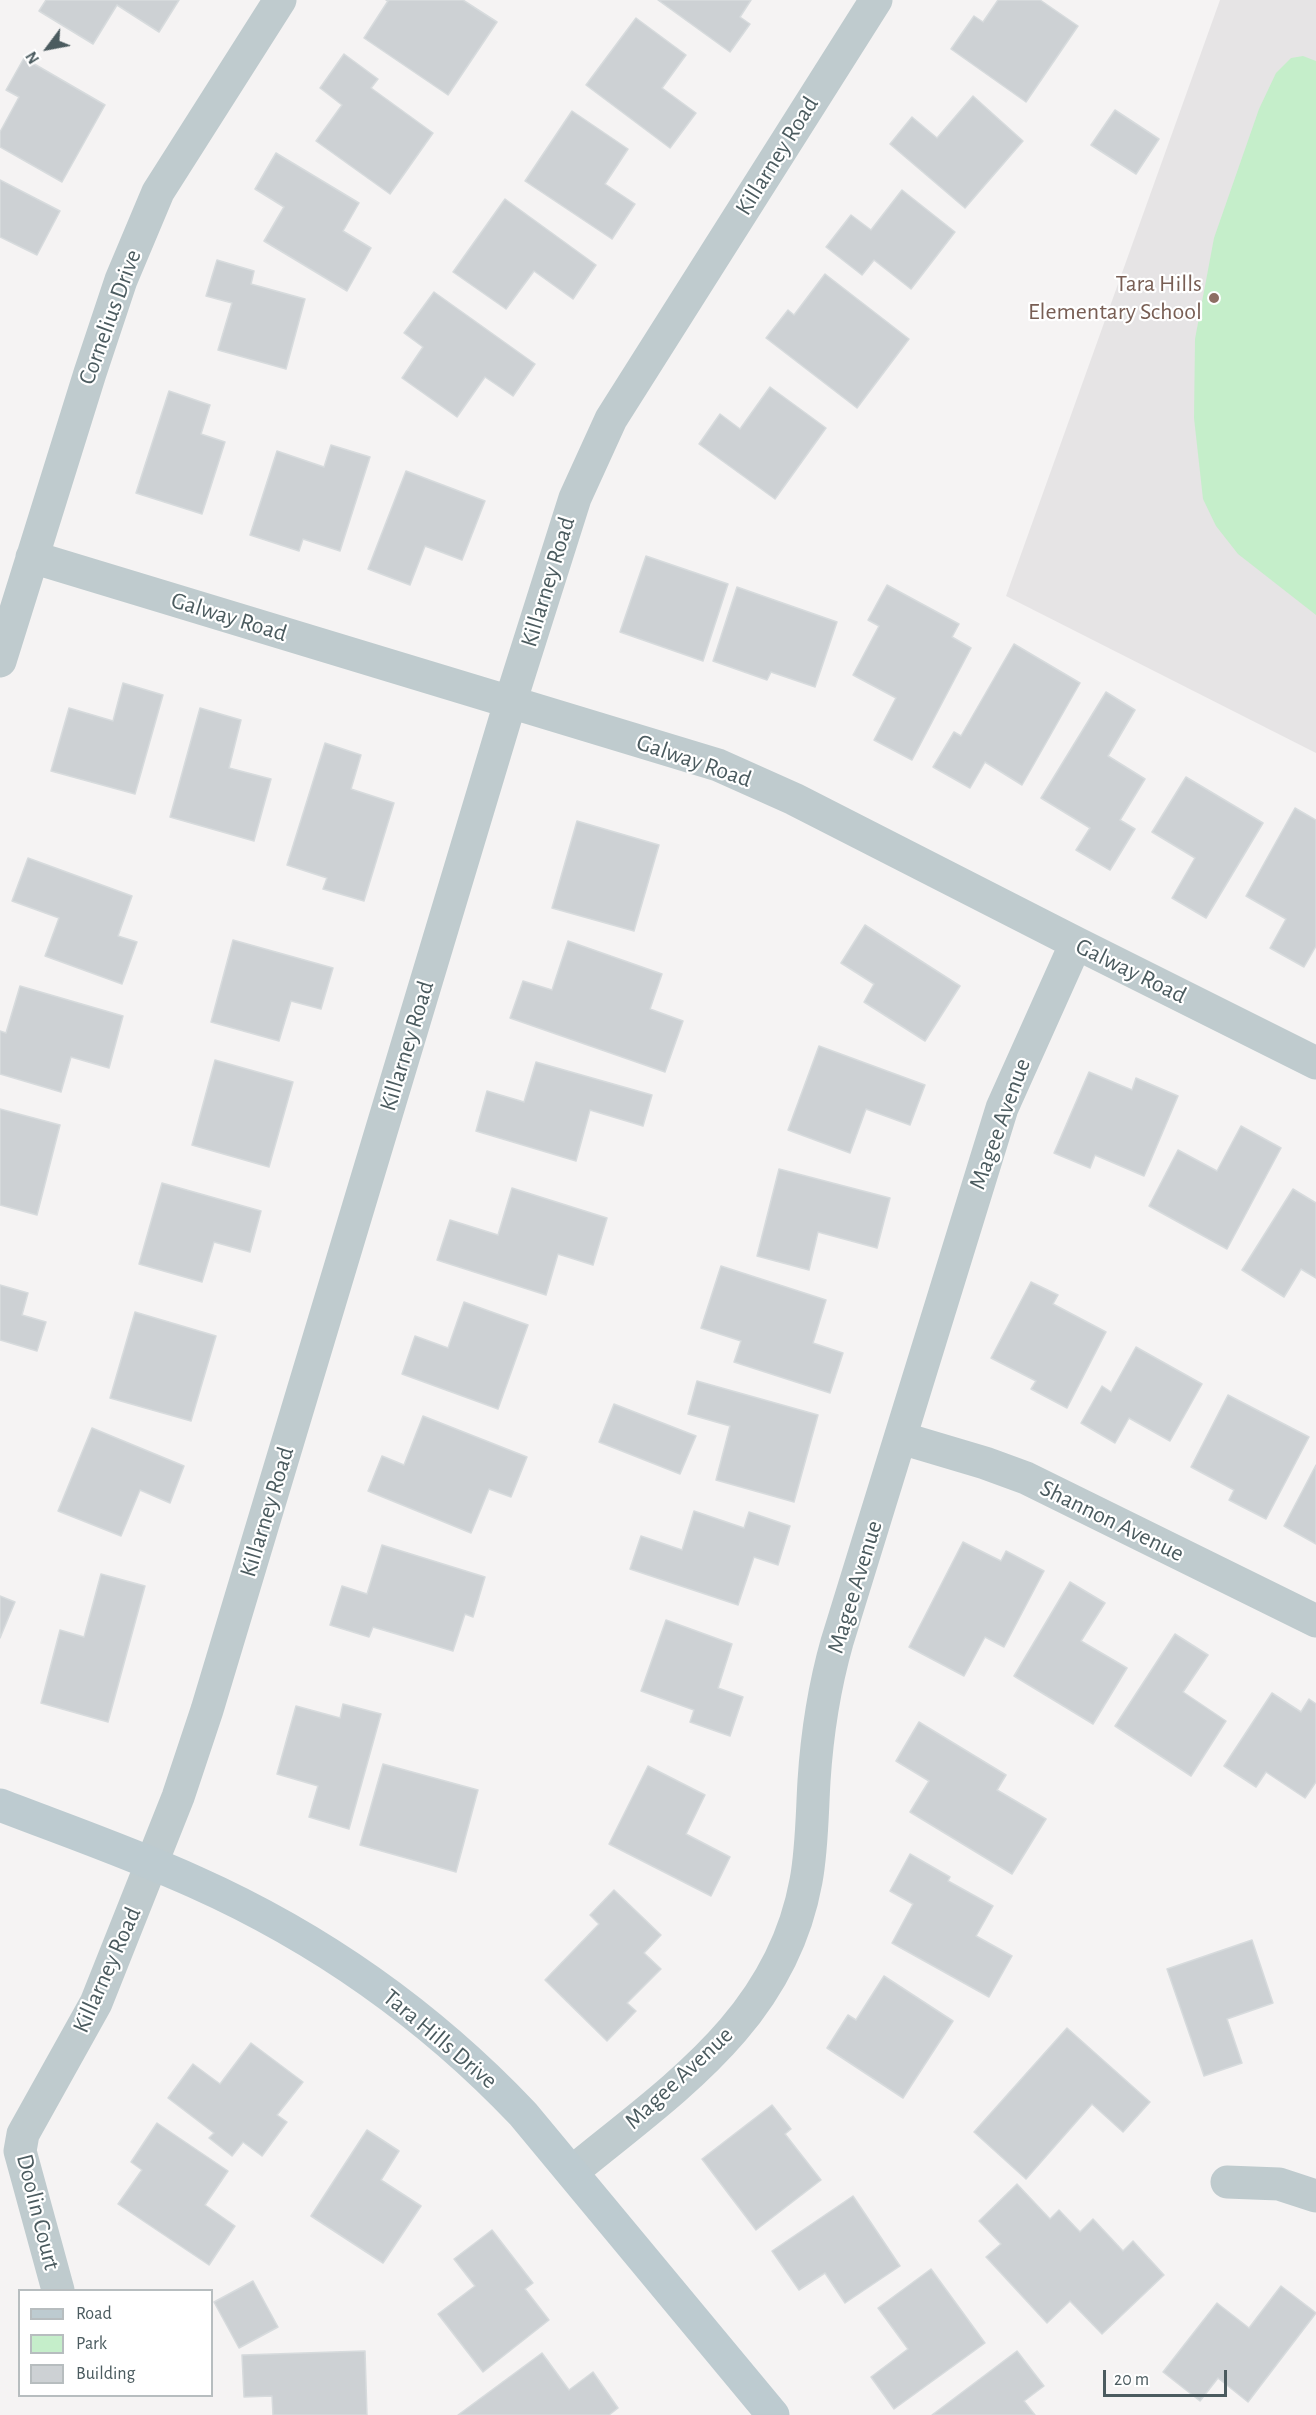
<!DOCTYPE html>
<style>
body{margin:0}
#map{position:relative;width:1316px;height:2415px;overflow:hidden;background:#f5f3f3;font-family:"Alegreya Sans",sans-serif}
canvas{display:block}
.legend{position:absolute;left:18px;top:2289px;width:195px;height:108px;box-sizing:border-box;background:#fff;border:2px solid #b7bdbf;margin:0;padding:8px 10px;list-style:none;font-size:18px;color:#4b5b5f}
.legend li{display:flex;align-items:center;gap:12px;height:30px}
.legend b{width:30px;border:2px solid #b7bdbf}
.north{position:absolute;left:18px;top:18px;width:60px;height:60px;-webkit-text-stroke:4px #fff;paint-order:stroke;rotate:238deg;font-size:16px;font-weight:700;line-height:24px;text-align:center;color:#4b5b5f}
.north::after{content:'';display:block;margin:auto;width:21px;height:27px;background:#4b5b5f;clip-path:polygon(50% 0,100% 100%,50% 72%,0 100%)}
.scale{position:absolute;left:1103px;top:2370px;width:124px;height:27px;box-sizing:border-box;border:3px solid #4b5b5f;border-top:0;padding-left:8px;font-size:18px;line-height:21px;white-space:nowrap;color:#4b5b5f;-webkit-text-stroke:4px #fff;paint-order:stroke}
</style>
<div id="map">
<canvas width="1316" height="2415"></canvas>
<ul class="legend">
<li><b style="height:8px;background:#bdcbd0"></b>Road</li>
<li><b style="height:16px;background:#c5eeca"></b>Park</li>
<li><b style="height:16px;background:#cdd1d4"></b>Building</li>
</ul>
<div class="north">N</div>
<div class="scale">20 m</div>
</div>
<script>
const c = document.querySelector('canvas').getContext('2d');
c.lineJoin = 'round';
function paint(path, color) {
  c.fillStyle = color;
  c.fill(path, 'evenodd');
}
function trace(path, color, width, dash) {
  c.strokeStyle = color;
  c.lineWidth = width;
  c.lineCap = dash ? 'butt' : 'round';
  c.setLineDash(dash || []);
  c.stroke(path);
}
function write(font, color, halo, rows, align = 'center') {
  c.font = font + ' "Alegreya Sans",sans-serif';
  c.lineWidth = 4.5;
  c.setLineDash([]);
  c.textBaseline = 'middle';
  c.strokeStyle = halo;
  c.fillStyle = color;
  for (const [text, x, y, turn = 0] of rows) {
    c.save();
    c.translate(x, y);
    c.rotate((+turn || 0) * Math.PI / 180);
    c.textAlign = isNaN(turn) ? turn : align;
    if (halo) c.strokeText(text, 0, 0);
    c.fillText(text, 0, 0);
    c.restore();
  }
}
paint(new Path2D(`
 M1220,0H1316V753L1006,596Z`), '#e6e4e5');
paint(new Path2D(`
 M1303,56L1316,61V615L1238,554L1216,526L1203,499L1194,418L1195,339L1214,238L1259,109L1276,73L1291,58Z`), '#c5eeca');
const building = new Path2D(`
 M46,0H179L159,32L117,5L93,44L39,11Z
 M386,0H463L497,22L448,95L364,38L388,1Z
 M658,0H751L740,17L750,24L730,52Z
 M998,0H1040L1078,26L1026,102L951,49L974,16L983,22Z
 M636,18L686,55L662,88L696,113L670,148L586,85Z
 M344,54L378,79L371,88L433,133L390,194L316,141L342,105L320,88Z
 M24,58L105,105L62,182L0,147V132L19,97L6,90Z
 M973,96L1023,141L965,208L890,144L912,117L937,138Z
 M1115,110L1159,139L1136,174L1091,145Z
 M572,111L628,149L605,184L635,204L612,239L525,181Z
 M276,153L359,203L343,231L371,248L347,291L264,241L284,207L255,189Z
 M0,180L60,211L37,255L0,237Z
 M902,190L955,232L911,289L874,260L862,275L826,247L851,215L871,230Z
 M505,199L596,265L573,299L534,271L506,309L453,272Z
 M217,260L254,271L251,284L305,299L286,369L218,350L232,303L206,296Z
 M825,274L909,339L857,408L766,338L788,310L794,315Z
 M434,292L535,364L513,396L485,377L457,417L402,378L423,347L404,333Z
 M770,387L826,428L775,499L699,444L720,414L740,429Z
 M169,391L210,405L201,434L225,442L202,514L136,493Z
 M331,445L370,457L340,551L303,539L299,551L250,535L277,451L324,467Z
 M406,471L485,501L462,560L425,546L410,585L368,569Z
 M646,556L728,584L703,661L620,632Z
 M887,585L959,624L952,637L971,648L912,760L874,740L896,698L853,675L879,626L868,620Z
 M737,587L837,622L815,687L771,672L767,680L713,661Z
 M1014,644L1080,683L1022,785L985,762L970,788L933,767L954,732L961,736Z
 M123,683L163,695L135,794L51,771L69,708L113,721Z
 M1106,692L1135,710L1108,756L1145,779L1120,820L1135,829L1110,870L1076,850L1090,828L1041,798Z
 M200,708L241,720L229,768L271,779L254,841L170,817Z
 M325,743L361,755L351,789L394,803L364,901L323,889L327,878L287,865Z
 M1186,777L1263,823L1206,918L1172,898L1195,858L1152,832Z
 M1295,808L1316,820V946L1304,967L1270,948L1286,919L1246,896Z
 M577,821L659,845L634,931L552,908Z
 M28,858L132,896L118,936L137,942L122,984L45,956L59,918L12,901Z
 M865,925L960,986L925,1041L864,1002L874,984L841,963Z
 M233,940L333,968L321,1009L291,1001L279,1041L211,1022Z
 M568,941L662,974L650,1009L683,1021L665,1072L510,1018L523,981L552,990Z
 M20,986L123,1016L109,1068L71,1057L61,1092L0,1074V1031L6,1033Z
 M819,1046L925,1085L910,1125L866,1109L850,1153L788,1130Z
 M215,1060L293,1082L269,1167L192,1145Z
 M536,1062L652,1095L643,1126L590,1110L576,1161L476,1131L487,1091L524,1102Z
 M1089,1072L1132,1090L1136,1078L1178,1096L1144,1176L1095,1155L1090,1168L1054,1153Z
 M0,1109L60,1125L37,1215L0,1205Z
 M1241,1126L1281,1148L1227,1249L1149,1206L1178,1150L1217,1171Z
 M779,1169L890,1198L877,1248L818,1232L809,1270L757,1256Z
 M162,1183L261,1211L250,1252L214,1242L202,1282L139,1264Z
 M512,1188L607,1218L593,1265L558,1254L546,1295L437,1260L450,1220L498,1235Z
 M1293,1189L1316,1203V1278L1301,1269L1284,1297L1242,1270Z
 M721,1266L826,1300L813,1343L843,1353L830,1393L734,1362L741,1341L701,1328Z
 M1031,1282L1058,1295L1053,1304L1106,1332L1067,1408L1031,1389L1036,1381L991,1358Z
 M0,1285L28,1293L22,1315L46,1322L37,1351L0,1340Z
 M464,1302L528,1325L498,1409L402,1374L415,1336L448,1348Z
 M135,1312L216,1336L191,1421L110,1398Z
 M1136,1347L1202,1384L1170,1441L1129,1418L1115,1443L1081,1423L1102,1386L1111,1392Z
 M697,1381L818,1415L794,1502L716,1480L730,1426L688,1414Z
 M1228,1395L1309,1437L1266,1519L1229,1500L1234,1490L1191,1467Z
 M614,1404L696,1436L680,1474L599,1442Z
 M423,1416L527,1457L511,1497L489,1489L471,1533L368,1491L382,1456L404,1465Z
 M92,1428L184,1466L170,1503L140,1490L121,1536L58,1511Z
 M1316,1465V1544L1284,1526Z
 M694,1511L744,1528L749,1512L790,1526L778,1565L754,1557L738,1605L630,1569L641,1536L682,1550Z
 M963,1542L1001,1561L1006,1551L1044,1571L1004,1647L985,1637L964,1676L909,1647Z
 M382,1545L485,1577L473,1617L465,1614L453,1651L373,1627L369,1637L330,1625L342,1586L367,1594Z
 M101,1574L145,1586L108,1722L41,1703L60,1630L84,1637Z
 M1070,1582L1105,1603L1081,1641L1127,1668L1093,1724L1014,1676Z
 M0,1596L15,1602L0,1638Z
 M666,1620L732,1644L718,1688L743,1697L730,1736L690,1722L694,1710L641,1691Z
 M1175,1634L1208,1655L1183,1692L1226,1721L1191,1776L1115,1726Z
 M1272,1693L1301,1712L1309,1699L1316,1704V1782L1305,1798L1266,1772L1256,1787L1224,1766Z
 M343,1704L381,1714L349,1829L309,1817L318,1786L277,1774L296,1706L340,1718Z
 M919,1722L1006,1775L997,1790L1046,1819L1012,1874L910,1812L929,1781L896,1761Z
 M383,1764L478,1790L456,1872L360,1845Z
 M648,1766L705,1795L686,1834L730,1857L711,1896L609,1844Z
 M910,1854L950,1877L948,1881L993,1906L976,1936L1012,1956L989,1997L892,1943L913,1904L890,1891Z
 M614,1890L661,1935L644,1953L661,1969L627,2003L636,2011L607,2041L545,1980L599,1924L590,1915Z
 M1252,1940L1273,2003L1227,2019L1242,2063L1204,2076L1167,1969Z
 M884,1976L953,2021L903,2098L827,2048L848,2015L856,2020Z
 M1067,2028L1150,2102L1123,2132L1092,2104L1026,2179L974,2132Z
 M251,2043L303,2082L277,2115L287,2122L262,2156L243,2142L232,2156L209,2138L214,2133L168,2098L193,2064L220,2084Z
 M772,2105L791,2129L785,2134L821,2180L756,2230L702,2159Z
 M157,2123L228,2171L205,2205L235,2226L209,2265L118,2204L142,2170L131,2162Z
 M367,2130L399,2151L381,2180L421,2206L383,2263L311,2216Z
 M1017,2184L1050,2219L1059,2210L1080,2232L1093,2219L1123,2251L1133,2241L1164,2275L1102,2334L1070,2301L1047,2323L986,2257L1001,2244L979,2221Z
 M853,2196L900,2266L845,2303L825,2273L799,2290L772,2251Z
 M492,2230L533,2283L525,2289L549,2320L483,2372L438,2314L475,2286L454,2259Z
 M931,2269L985,2343L894,2409L871,2377L908,2349L878,2308Z
 M253,2281L278,2327L239,2348L214,2302Z
 M1281,2286L1316,2313L1248,2402L1218,2378L1200,2401L1163,2372L1217,2303L1249,2328Z
 M365,2351L367,2415H273L272,2396L244,2397L242,2355Z
 M1017,2351L1044,2386L1024,2401L1035,2415H932Z
 M542,2353L569,2390L593,2372L618,2408L609,2415H458Z`);
paint(building, '#cdd1d4');
trace(building, '#d7dbdd', 1.5);
trace(new Path2D(`
 M32,557L718,765L794,799L1076,943L1316,1063
 M0,661L90,373L121,280L158,192L280,0
 M901,1438L985,1463L1026,1478L1316,1621
 M572,2172C673,2089 781,2019 806,1881C812,1849 812,1815 814,1781C817,1734 824,1688 837,1642L1002,1108L1076,943
 M1227,2182L1279,2184L1316,2196
 M58,2290L20,2151L23,2134L96,2003L178,1797L207,1710L510,703L575,498L611,419L876,0`), '#bfcbce', 33);
trace(new Path2D(`
 M0,1805C65,1830 131,1853 195,1882C318,1937 430,2016 523,2114L773,2415`), '#bdcbd0', 33);
for (const [x, y, r, color] of [
 [1214,298,6,"#8d6e63"]
]) {
  const dot = new Path2D();
  dot.arc(x, y, r, 0, 2 * Math.PI);
  c.fillStyle = color;
  c.fill(dot);
  trace(dot, '#fff', 2);
}
write('24px', '#4b5b5f', '#fff', [
 ["Killarney Road",777,156,-58],
 ["Cornelius Drive",110,317,-70],
 ["Killarney Road",548,582,-73],
 ["Galway Road",229,617,17],
 ["Galway Road",694,761,19],
 ["Galway Road",1131,971,26],
 ["Killarney Road",407,1046,-73],
 ["Magee Avenue",1000,1124,-70],
 ["Killarney Road",267,1512,-73],
 ["Shannon Avenue",1112,1521,26],
 ["Magee Avenue",855,1587,-73],
 ["Killarney Road",107,1970,-66],
 ["Tara Hills Drive",440,2039,40],
 ["Magee Avenue",679,2078,-43],
 ["Doolin Court",38,2212,76]
]);
write('24px', '#785e54', '#fff', [
 ["Tara Hills",1202,284],
 ["Elementary School",1202,312]
], 'right');
</script>
